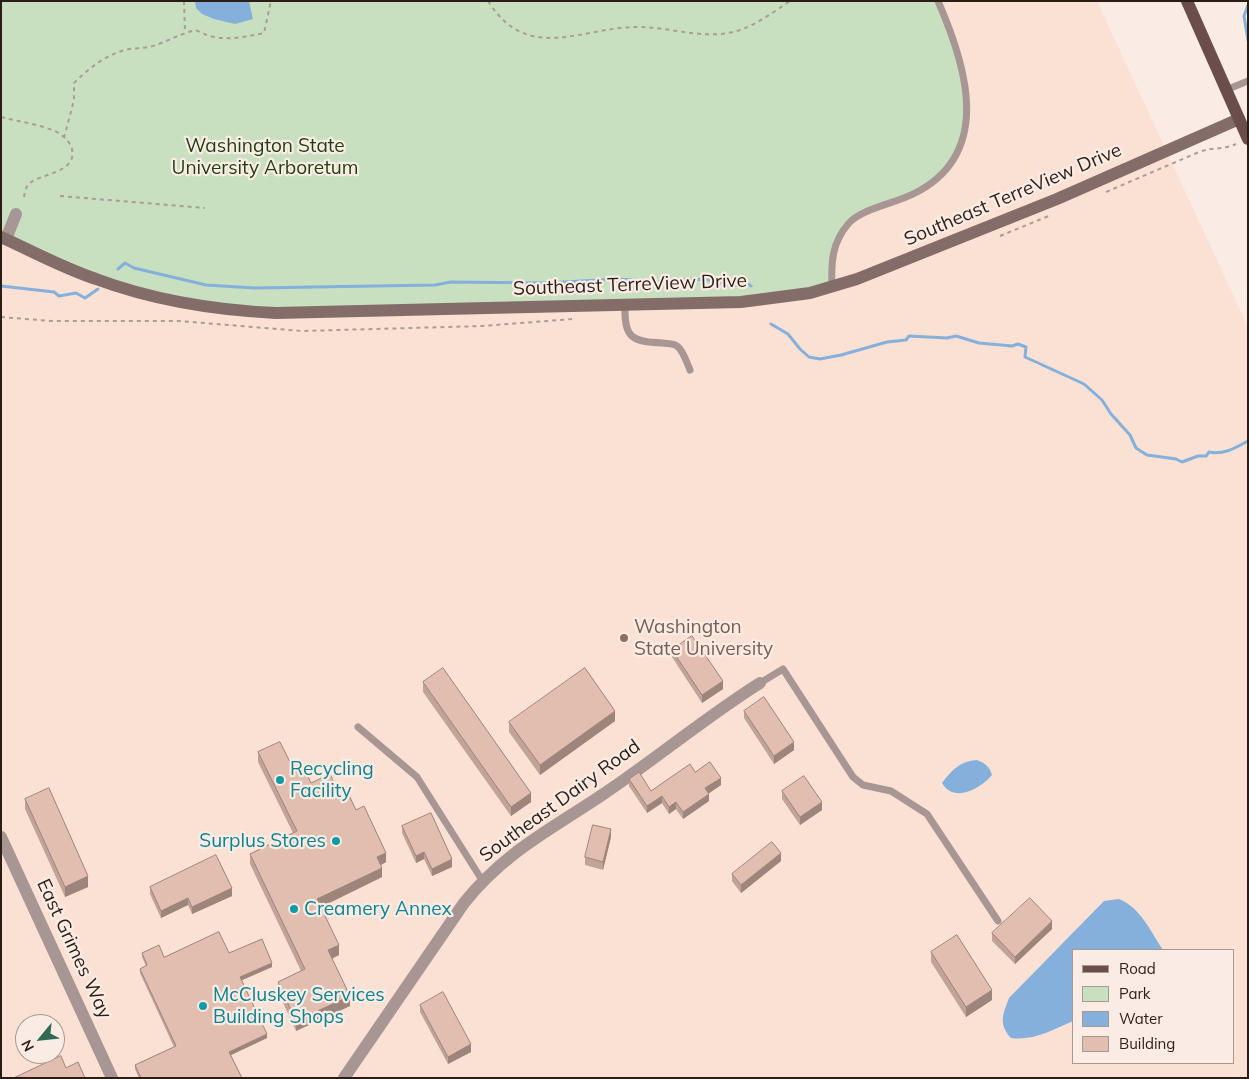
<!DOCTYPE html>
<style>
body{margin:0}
#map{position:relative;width:1249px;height:1079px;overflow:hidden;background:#faece4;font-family:Mulish,sans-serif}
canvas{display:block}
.frame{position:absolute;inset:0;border:2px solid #291d16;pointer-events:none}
.legend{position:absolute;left:1072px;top:949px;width:162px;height:115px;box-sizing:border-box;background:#faece4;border:1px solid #a69992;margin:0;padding:6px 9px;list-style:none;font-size:15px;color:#291d16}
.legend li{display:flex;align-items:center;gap:10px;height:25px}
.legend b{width:25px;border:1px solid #a69992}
.north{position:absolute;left:15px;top:1014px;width:50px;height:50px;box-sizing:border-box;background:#faece4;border:1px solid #a69992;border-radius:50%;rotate:242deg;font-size:14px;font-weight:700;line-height:20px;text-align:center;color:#291d16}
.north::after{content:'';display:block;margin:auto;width:18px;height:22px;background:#306a52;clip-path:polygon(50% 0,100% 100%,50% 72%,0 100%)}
</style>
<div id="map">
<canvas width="1249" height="1079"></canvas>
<div class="frame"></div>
<ul class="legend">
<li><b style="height:6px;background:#6b4e4b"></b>Road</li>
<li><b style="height:14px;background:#c8e0c0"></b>Park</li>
<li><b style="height:14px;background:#84b0db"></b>Water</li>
<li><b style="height:14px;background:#e2beb0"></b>Building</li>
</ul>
<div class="north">N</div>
</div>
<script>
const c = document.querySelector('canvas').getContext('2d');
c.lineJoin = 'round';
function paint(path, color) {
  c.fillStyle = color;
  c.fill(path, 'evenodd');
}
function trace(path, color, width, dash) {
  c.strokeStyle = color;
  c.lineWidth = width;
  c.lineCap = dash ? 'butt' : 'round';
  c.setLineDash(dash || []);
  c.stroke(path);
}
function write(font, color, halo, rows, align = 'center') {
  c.font = font + ' Mulish,sans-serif';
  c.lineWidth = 4.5;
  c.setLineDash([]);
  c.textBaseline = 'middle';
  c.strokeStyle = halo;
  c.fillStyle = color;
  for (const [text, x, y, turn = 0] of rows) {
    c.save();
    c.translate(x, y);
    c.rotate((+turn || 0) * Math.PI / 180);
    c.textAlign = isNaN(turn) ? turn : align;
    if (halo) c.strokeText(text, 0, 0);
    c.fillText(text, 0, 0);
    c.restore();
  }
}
paint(new Path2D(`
 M1,1H1097L1248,327V1078H1ZM1073,950H1233V1063H1073ZM25,1024H55V1054H25Z`), '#fbe1d3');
paint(new Path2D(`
 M1,1H938L952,34L966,95L959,150L931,184L850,221L839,237L832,287L786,297L276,313L137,293L1,237Z`), '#c8e0c0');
paint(new Path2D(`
 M195,1H249L253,19L235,24L214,19L202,14L196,8Z
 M977,760C985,763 990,767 992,775C981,788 954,804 942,783C952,770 960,761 977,760Z
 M1119,899C1140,907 1151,932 1163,950H1073V1021C1053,1030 1033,1041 1011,1038C998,1024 1003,1014 1009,998L1104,901Z`), '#84b0db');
trace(new Path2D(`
 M1248,5L1244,16L1248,40
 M118,269L125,263L134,268L206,285L255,288L435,285L451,282L546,283L617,279L665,282L686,279L712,280L727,286L748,284L751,286
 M1,286L54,292L59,296L76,293L85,298L98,289
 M771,324L788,334L800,349L809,357L820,359L841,355L887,342L906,340L909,336L947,338L956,336L979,343L1012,346L1018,344L1026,347L1025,357L1084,384L1102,400L1111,414L1130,435L1136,448L1147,455L1176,459L1182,462L1198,456H1206L1209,452C1224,455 1235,448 1248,441`), '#84b0db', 3);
trace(new Path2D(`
 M184,1L185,32
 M488,1C529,66 584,25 642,27C672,28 703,39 733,32C754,27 772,13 790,1
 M1,117C20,122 39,124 57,132C64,136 70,142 72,149C77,173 42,173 30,183C26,186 25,191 24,197
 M64,138L74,100V83C90,67 107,54 129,49C138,48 148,48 156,45C170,40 182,33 196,30C219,43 239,38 264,33L271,1
 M1106,192L1199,152C1213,147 1222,150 1236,144
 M60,196L205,208
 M1000,236L1051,215
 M1,317L51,321H179L302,331L482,326L573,319`), '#aa9d95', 2, [4, 4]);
trace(new Path2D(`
 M1226,90L1248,81
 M832,287C831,262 832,242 849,223C863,208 897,203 915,193C994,153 966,65 938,1
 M625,305C624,337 631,342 662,343C667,344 673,343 677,346C683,350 687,363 690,370
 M760,683L783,669L853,777L863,785L891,791L927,814L998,921
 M358,727L417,777L482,880`), '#a79694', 7);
trace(new Path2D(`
 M6,239L16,214
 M344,1078L464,903C504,852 552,829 605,793C657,758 706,717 760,683`), '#a79694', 12);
trace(new Path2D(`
 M1,837L112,1078`), '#a79694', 12);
trace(new Path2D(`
 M1,237C32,251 63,268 96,279C155,301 213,310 276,313L741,302L810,293L857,279L1057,199L1239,119`), '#846c69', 12);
trace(new Path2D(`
 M1187,1L1248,139`), '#6b4e4b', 12);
paint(new Path2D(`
 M672,650L723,689L702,703L672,657Z
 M423,682L531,802L511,816L423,692Z
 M744,711L794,750L774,764L744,718Z
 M615,721L540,775L509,732V722Z
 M258,752L295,772L311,783L340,795L356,810L386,862L381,865L382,877L321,907L339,955L332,959L350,1006L296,1031L278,992V982L301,971L250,864V854L293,833L258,762Z
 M695,772L721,785L709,793V801L683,819L676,809L669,814L662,803L647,813L629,786V779L651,791Z
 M782,791L822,810L800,825L782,799Z
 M25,799L88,887L65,897L25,809Z
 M402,826L452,867L432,876L424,859L416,863L402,833Z
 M611,837L603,870L585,865V857Z
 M781,861L741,893L732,881V874Z
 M150,887L232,896L192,914L188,905L161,918L150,894Z
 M1052,929L1015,964L992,941V933Z
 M931,952L992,1000L966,1017L931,962Z
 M142,953L164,957L229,953L272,967L242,980L267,1038L231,1055L242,1078H139L135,1069V1065L174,1047L140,973V969L146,966L142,957Z
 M420,1005L471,1052L448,1064L420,1012Z`), '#c2a397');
paint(new Path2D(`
 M723,681V689L702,703V695Z
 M615,711V721L540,775V765Z
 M794,742V750L774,764V756Z
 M721,778V785L705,796V788Z
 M531,793V802L511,816V807Z
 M709,794V801L683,819V812Z
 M662,796V803L647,813V806Z
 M676,802V809L669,814V807Z
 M822,802V810L800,825V817Z
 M611,829V837L603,870V862Z
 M424,852V859L416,863V856Z
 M386,853V862L377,867V857Z
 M781,853V861L741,893V885Z
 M452,859V867L432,876V869Z
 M382,868V877L317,909V899Z
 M88,876V887L65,897V887Z
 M232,888V896L192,914V907Z
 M188,898V905L161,918V911Z
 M1052,921V929L1015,964V957Z
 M339,945V955L328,960V950Z
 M272,963V967L240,981V977Z
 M992,990V1000L966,1017V1007Z
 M350,996V1006L296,1031V1021Z
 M267,1034V1038L229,1056V1052Z
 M471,1044V1052L448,1064V1057Z`), '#9e857b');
const building = new Path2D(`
 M692,636L723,681L702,695L672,650Z
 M443,668L531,793L511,807L423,682Z
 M585,668L615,711L540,765L509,722Z
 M764,697L794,742L774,756L744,711Z
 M280,742L295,772L304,768L311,783L330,774L340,795L347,791L356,810L364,806L386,853L377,857L382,868L317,899L339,945L328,950L350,996L296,1021L278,982L305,969L250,854L297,831L258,752Z
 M710,762L721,778L705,788L709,794L683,812L676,802L669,807L662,796L647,806L629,779L639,772L651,791L690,764L695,772Z
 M804,776L822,802L800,817L782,791Z
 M49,788L88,876L65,887L25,799Z
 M431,813L452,859L432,869L424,852L416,856L402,826Z
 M593,825L611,829L603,862L585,857Z
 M772,842L781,853L741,885L732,874Z
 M216,855L232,888L192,907L188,898L161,911L150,887Z
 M1030,898L1052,921L1015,957L992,933Z
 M219,932L229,953L262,939L272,963L240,977L267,1034L229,1052L242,1078H141L135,1065L176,1046L140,969L147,965L142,953L159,945L164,957Z
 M957,935L992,990L966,1007L931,952Z
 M443,992L471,1044L448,1057L420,1005Z
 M61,1056L66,1068L78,1062L85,1078H14Z`);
paint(building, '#e2beb0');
trace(building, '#9e857b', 1);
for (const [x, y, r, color] of [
 [624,638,5,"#8d6e63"],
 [280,780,5,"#0f9aa8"],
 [336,841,5,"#0f9aa8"],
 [294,909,5,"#0f9aa8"],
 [203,1006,5,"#0f9aa8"]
]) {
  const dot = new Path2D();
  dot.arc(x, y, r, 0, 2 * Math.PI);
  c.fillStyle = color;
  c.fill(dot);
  trace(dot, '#faece4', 2);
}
write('19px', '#1c3f0d', '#faece4', [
 ["Washington State",265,146],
 ["University Arboretum",265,168]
]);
write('19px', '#291d16', '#faece4', [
 ["Southeast TerreView Drive",1013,195,-23],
 ["Southeast TerreView Drive",630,285,-2],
 ["Southeast Dairy Road",560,801,-36],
 ["East Grimes Way",74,949,65]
]);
write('19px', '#785e54', '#faece4', [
 ["Washington",634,627],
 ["State University",634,649]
], 'left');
write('19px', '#0d838f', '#faece4', [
 ["Recycling",290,769],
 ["Facility",290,791],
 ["Surplus Stores",326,841,"right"],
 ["Creamery Annex",304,909],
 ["McCluskey Services",213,995],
 ["Building Shops",213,1017]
], 'left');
</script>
